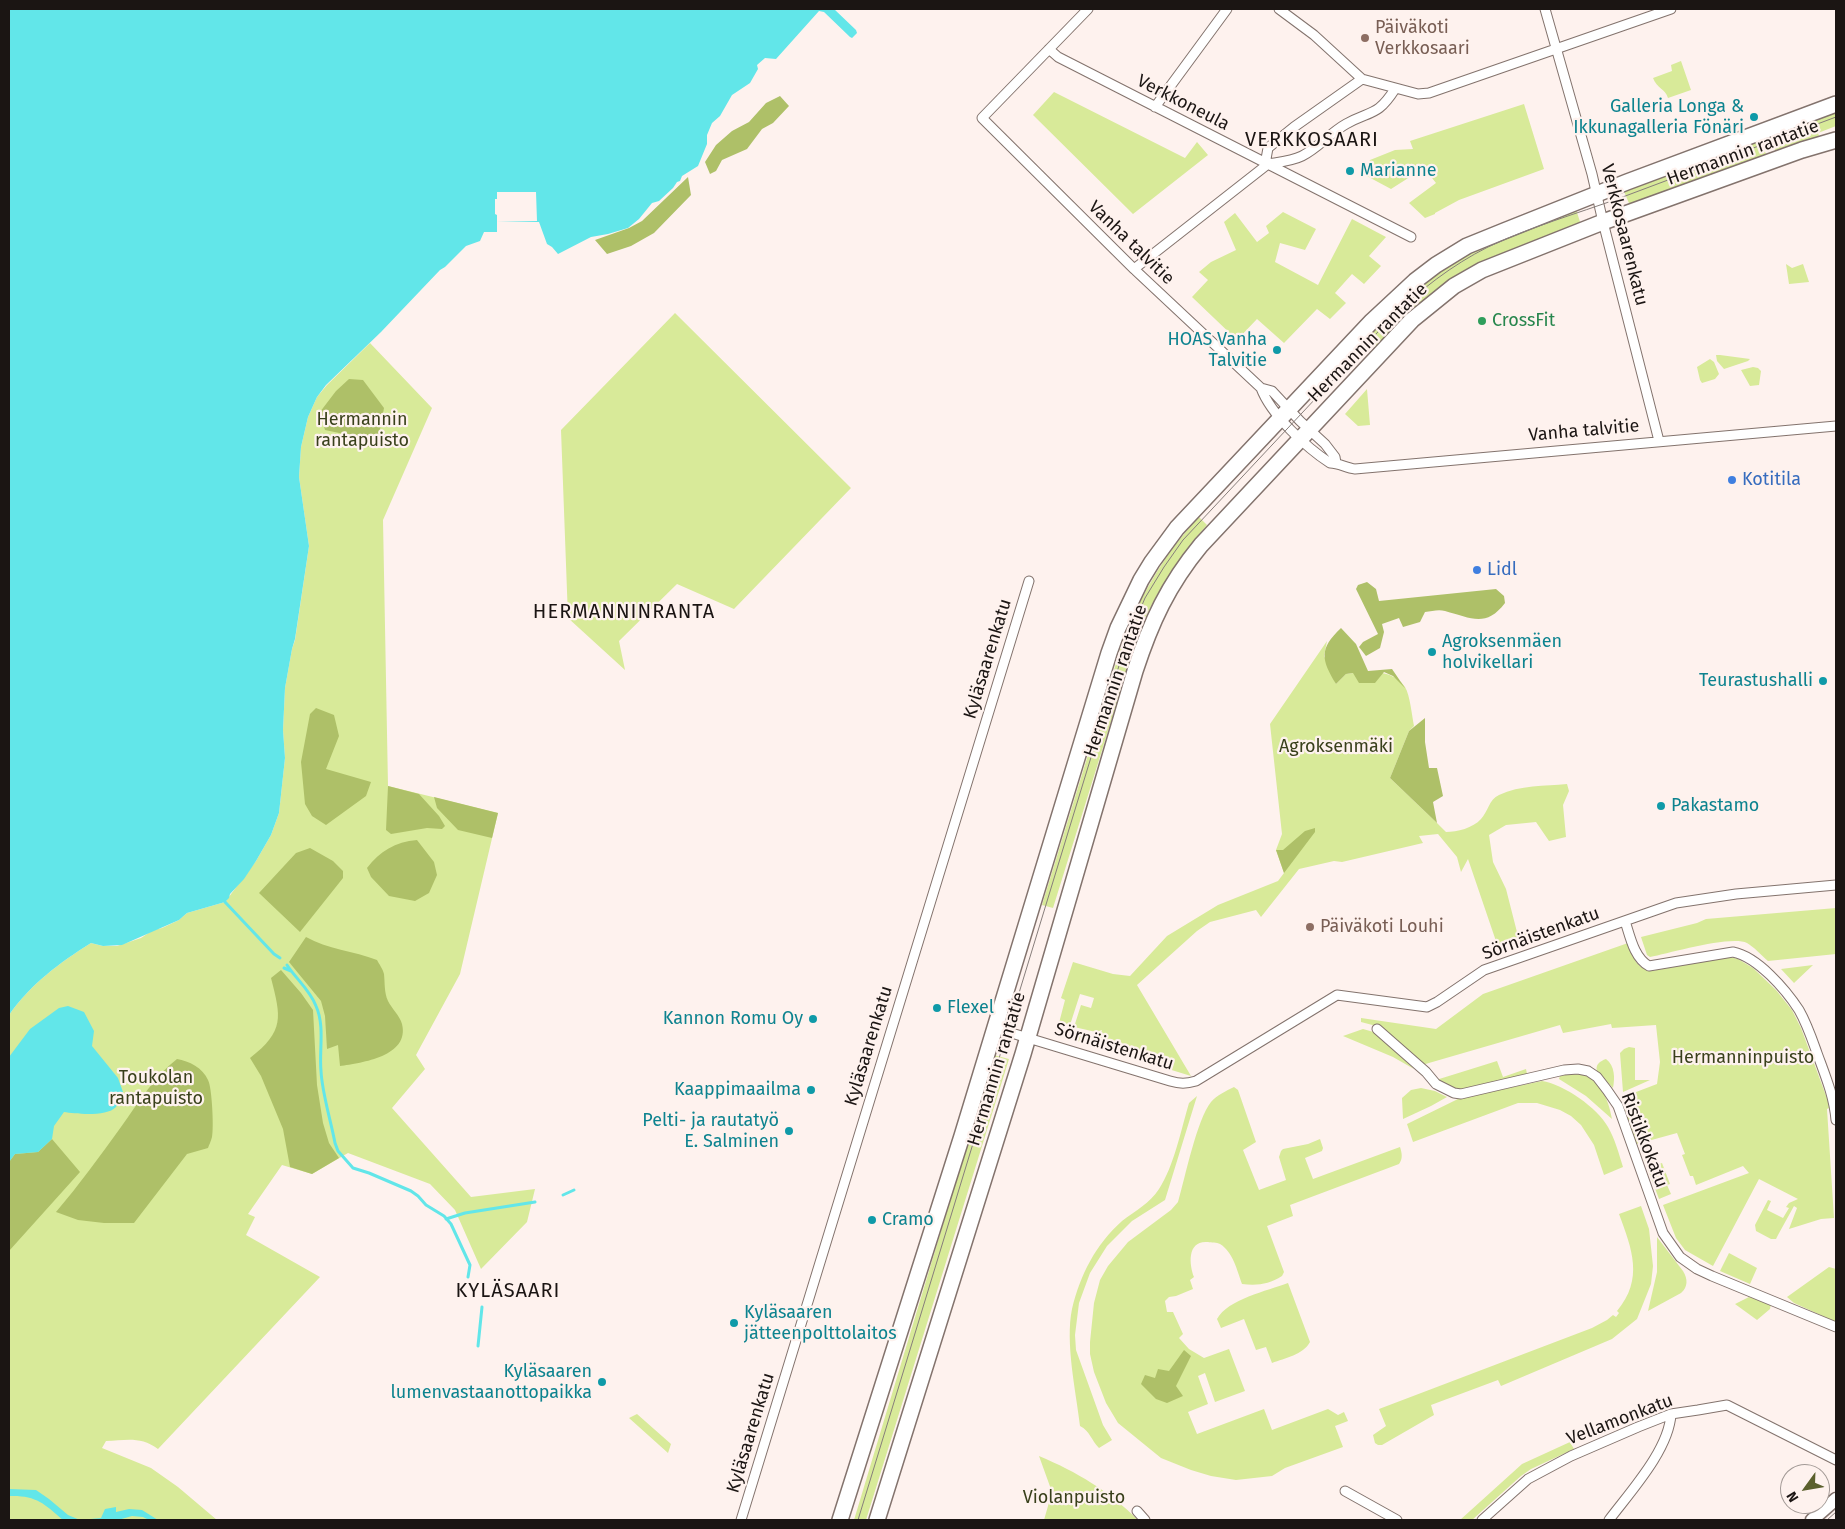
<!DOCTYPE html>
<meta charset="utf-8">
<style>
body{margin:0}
#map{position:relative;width:1845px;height:1529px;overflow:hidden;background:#fef2ee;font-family:"Fira Sans",sans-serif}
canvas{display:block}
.frame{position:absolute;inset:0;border:10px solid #1b1513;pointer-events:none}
.north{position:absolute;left:1780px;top:1464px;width:50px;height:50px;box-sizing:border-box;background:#fef2ee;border:1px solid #a39a96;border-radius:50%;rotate:238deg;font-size:14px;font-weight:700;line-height:20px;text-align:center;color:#1b1513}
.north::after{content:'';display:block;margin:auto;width:18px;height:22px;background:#5b602d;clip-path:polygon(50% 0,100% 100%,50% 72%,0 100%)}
</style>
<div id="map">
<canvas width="1845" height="1529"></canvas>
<div class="frame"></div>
<div class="north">N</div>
</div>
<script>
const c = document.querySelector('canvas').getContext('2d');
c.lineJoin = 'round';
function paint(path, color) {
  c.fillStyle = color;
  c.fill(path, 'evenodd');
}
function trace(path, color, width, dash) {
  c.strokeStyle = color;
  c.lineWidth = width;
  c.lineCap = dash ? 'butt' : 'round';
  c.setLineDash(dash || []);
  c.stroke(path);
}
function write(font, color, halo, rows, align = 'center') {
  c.font = font + ' "Fira Sans",sans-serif';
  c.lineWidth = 4.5;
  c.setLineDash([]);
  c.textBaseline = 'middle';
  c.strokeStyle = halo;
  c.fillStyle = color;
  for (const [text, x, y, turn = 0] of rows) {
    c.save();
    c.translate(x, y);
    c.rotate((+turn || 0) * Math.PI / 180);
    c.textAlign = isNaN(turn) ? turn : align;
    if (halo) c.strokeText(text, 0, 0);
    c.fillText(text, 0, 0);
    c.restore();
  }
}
paint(new Path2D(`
 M1681,61L1691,90L1668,98C1665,88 1657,89 1653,78L1672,71L1671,65Z
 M1054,92L1185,158L1197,142L1208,155L1133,214L1033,115Z
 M1524,104L1544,169L1459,200L1435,213V214L1425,218L1409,203L1436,183L1424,168L1391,189L1363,174L1370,160L1395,150L1413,149L1410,141Z
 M1836,113V126L1818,133L1819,136L1776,153L1769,134L1812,118L1814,121Z
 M1760,138L1767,157L1631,208L1623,189Z
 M1575,206L1581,225L1503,255L1378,350L1365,338L1372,326L1453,257Z
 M1283,212L1316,229L1305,250L1280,243L1275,262L1318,285L1352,219L1386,237L1369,256L1381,266L1364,284L1352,274L1335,293L1346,303L1330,319L1317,309L1284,343L1257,319L1237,340L1192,297L1208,280L1199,272L1211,262L1236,250L1224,222L1235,213L1257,242L1269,233L1266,226Z
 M1786,264L1792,268L1803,264L1809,282L1789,284Z
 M675,313L851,488L734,609L677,584L619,641L625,670L568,618L561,430Z
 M370,343L432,408L383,520L388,786L498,813L460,974L416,1055L425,1069L392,1108L471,1197L535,1189L527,1222L481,1269L455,1210L430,1184L348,1153L312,1174L282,1165L248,1214L255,1217L246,1235L320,1277L158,1449C141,1436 126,1440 106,1441L102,1448L151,1468L178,1487L217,1520H9V1015C31,984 59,963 91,943L103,946H117L141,938L153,930L162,928L179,920L187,913L225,902L256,861L271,835L279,813L285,758L283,730L285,688L292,649L295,640L309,546L299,477L301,447L308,417L317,397L327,385Z
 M1716,355H1720L1750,359L1748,361L1724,369L1717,361Z
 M1710,359L1714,362L1719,374L1715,379L1702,383L1700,380L1697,367Z
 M1753,367L1758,368L1761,371L1759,385L1750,386L1741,370Z
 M1367,389L1370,425L1358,426L1345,414Z
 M1199,517L1207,525C1179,556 1158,590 1140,628L1053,908L1042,905L1121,647C1139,598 1163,555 1199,517Z
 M1327,641L1324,656L1336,684L1346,674C1365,671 1392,668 1405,687C1410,695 1412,716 1414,726L1409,731L1390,778L1437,823L1446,832C1457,832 1473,828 1481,819C1488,812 1489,799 1499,795C1520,785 1545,786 1567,784L1569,791L1563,805L1566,837L1549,841L1536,822L1506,825L1489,835L1493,862L1506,889L1518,936L1583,915L1584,918L1498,947L1468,859L1461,872L1457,857L1438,834L1419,836L1423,843L1342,862L1334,861L1299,869L1261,917L1256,910L1210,922L1197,931L1137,985L1191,1076L1071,1039L1073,1030L1095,1036L1100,1034L1102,1030L1096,1032L1074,1027L1081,1005L1091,1008L1094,998L1080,994L1070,1025L1059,1023L1065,1000L1061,998L1073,962L1113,974L1130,976L1167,936L1218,905L1278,881L1284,873L1276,850L1282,834L1270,724Z
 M1836,908V954L1768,961C1761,955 1754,947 1747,943C1731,935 1670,953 1650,957L1647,955L1641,937L1697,923L1706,919Z
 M1628,943C1633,957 1636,968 1651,971L1730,957L1738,959L1753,968L1776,990L1792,1010L1801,1028L1828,1101L1829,1108L1827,1109L1834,1218L1821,1219L1789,1229L1797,1208L1794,1206L1778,1235L1776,1239H1771L1756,1231L1755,1225L1768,1200L1771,1201L1767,1210L1783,1218L1789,1208L1786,1207L1789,1203L1798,1199L1759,1179L1713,1266L1685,1250L1676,1238L1663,1205L1749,1173L1743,1166L1696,1185L1693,1176H1690L1682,1155L1685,1154L1677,1133L1637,1144L1625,1115L1623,1097L1657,1084L1660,1062L1656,1025L1612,1028L1611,1024L1563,1033L1560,1025L1422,1065L1380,1027L1361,1022V1018L1436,1029L1483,994Z
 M1813,965L1794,983L1781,969Z
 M1363,1029L1377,1033L1414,1069L1393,1057L1343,1036Z
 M1629,1047L1635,1048V1080H1650L1623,1092L1620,1053L1624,1049Z
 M994,1055L1009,1059L866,1520H854Z
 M1606,1059C1615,1066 1615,1078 1613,1088L1597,1071C1595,1065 1600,1061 1606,1059Z
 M1497,1061L1503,1077L1526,1069L1527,1074L1465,1089H1454L1436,1080Z
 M1579,1071C1600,1082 1608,1096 1612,1119L1586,1096L1559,1079L1560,1076Z
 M1542,1081C1563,1084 1598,1108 1608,1127C1615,1139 1619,1154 1623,1167L1604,1175L1594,1145L1581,1125L1571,1116L1560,1110L1537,1103H1518L1413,1142L1407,1124L1460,1098Z
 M1234,1087L1238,1090L1256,1142L1243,1150L1259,1190L1286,1180L1279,1157L1281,1151L1283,1149L1308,1144L1320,1139L1323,1148L1322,1151L1305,1158L1313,1179L1400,1147C1402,1153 1403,1159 1399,1164L1290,1205L1293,1216L1267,1226L1284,1272L1282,1276C1269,1284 1258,1286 1242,1284C1237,1270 1233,1252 1220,1244C1217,1242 1211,1243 1208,1242C1187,1240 1189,1264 1194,1277L1190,1280L1193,1289L1176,1296L1169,1297L1165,1301L1167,1312H1173L1183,1334L1179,1338L1189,1349L1204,1358L1229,1349L1245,1391L1215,1402L1205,1373L1198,1376L1208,1404L1188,1412L1197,1434L1264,1409L1272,1430L1328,1409L1338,1415L1344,1412L1348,1421L1335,1426L1343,1447L1285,1468L1272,1476L1236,1480L1211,1476L1191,1470L1161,1458L1118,1423L1106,1403L1094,1372L1090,1354V1342L1094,1303L1100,1280L1108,1266L1128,1242L1171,1210L1178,1202C1185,1178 1197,1119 1211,1102C1217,1095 1226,1091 1234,1087Z
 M1421,1088L1435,1091L1447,1097L1431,1106L1403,1119L1402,1098L1411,1090Z
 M1197,1096L1165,1200L1132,1221L1107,1246L1090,1273L1079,1303L1075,1335L1076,1350L1103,1425L1112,1440L1099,1448C1091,1440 1090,1431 1080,1426C1076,1391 1065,1343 1072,1309C1080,1275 1096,1244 1122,1221C1135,1211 1150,1203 1159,1189C1174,1166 1181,1130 1189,1103Z
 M1656,1155L1659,1164L1662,1163L1670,1184L1667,1185L1671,1194L1659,1199L1644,1159Z
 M1641,1206L1649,1229L1653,1266L1651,1284L1637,1319L1612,1339L1501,1386L1498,1380L1431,1405L1434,1415L1382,1445H1378L1375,1443L1373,1435L1386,1426L1379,1409L1592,1328L1607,1320L1613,1315L1616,1317L1619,1313L1617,1311C1644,1279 1632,1249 1619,1214Z
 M1657,1237L1683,1271C1688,1279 1688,1287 1681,1293L1648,1311L1657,1272Z
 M1729,1253L1757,1268L1750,1284L1720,1271Z
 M1829,1267L1836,1269L1835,1290L1836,1322L1794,1303L1787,1297Z
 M1288,1283L1310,1342C1303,1355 1285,1358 1272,1363L1266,1347L1256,1350L1244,1319L1221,1328L1217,1319C1228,1299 1267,1291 1288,1283Z
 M1749,1297L1771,1304L1770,1309L1757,1320L1735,1304Z
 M637,1414L671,1444L668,1453L629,1418Z
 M1570,1442L1574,1449L1531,1469L1521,1476L1472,1520H1460L1522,1464Z
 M1039,1456C1077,1472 1109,1491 1138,1520H1044L1052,1492Z`), '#d8ea99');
paint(new Path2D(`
 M780,96L789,106L773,123L762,129L747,149L722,160L716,171L710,174L705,162L716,145L732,131L749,122L766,103Z
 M688,177L691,195L654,233L631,246L607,254L595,240L629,228L642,221Z
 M349,379L363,380L384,408L377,445L363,448L344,434L325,430L320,412L336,391Z
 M1367,582L1376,589L1379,601L1496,589L1504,596L1505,603C1486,628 1471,618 1445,611C1439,609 1432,611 1425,612L1420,622L1403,627L1399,618L1382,624L1384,632L1380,648L1366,656L1359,647L1363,642L1378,634L1356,589L1358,585Z
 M1341,628L1356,644L1368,671L1392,669L1405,688L1393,676L1384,672L1375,683H1359L1353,673L1346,674L1336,684C1321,659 1319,649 1341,628Z
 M316,708L334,715L339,736L326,769L371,782L366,796L326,825L312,816L305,804L301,762L310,714Z
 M1425,718V742L1429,768H1437L1443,796L1433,802L1437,823L1390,778L1409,731Z
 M388,786L419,794L439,816L445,826L442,829L427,828L391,834L386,830Z
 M434,797L498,813L492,838L458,830L437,808Z
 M1315,828V832L1284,873L1276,850H1283L1305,831Z
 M417,840L434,862L437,875L429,893L415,901L389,896L371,877L367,868C380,851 395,842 417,840Z
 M310,848L333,861L343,871V878L300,932L259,893L296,853Z
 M306,937C327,949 354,951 377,960C379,964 383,969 384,974C385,983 384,992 388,1001C392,1009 400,1016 402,1024C410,1056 362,1063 340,1066L338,1045L327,1049L325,1016L321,1001L289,962Z
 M281,970L301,993L313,1010L317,1085L323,1123L329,1143L339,1158L312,1174L290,1167L283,1129L261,1076L250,1058C285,1031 281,1017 271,978Z
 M177,1059C189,1061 203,1068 208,1080C212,1087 214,1128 212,1137C211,1141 209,1145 208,1148L187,1154L134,1223H104L78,1220L56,1212C79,1185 100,1156 121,1127C138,1103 154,1077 177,1059Z
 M52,1139L80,1172L9,1251V1162L15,1154L38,1152Z
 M1184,1350L1191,1356L1176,1386L1183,1396L1167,1403L1156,1399L1141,1384L1145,1375L1155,1378L1158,1369L1169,1371Z`), '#aec068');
paint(new Path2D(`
 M9,9H834L856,30L857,33L852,38L850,37L824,12L819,11L776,59L765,58L757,65L758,69L750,83L732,95L720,116L712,123L707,135V144L698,166L682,176L680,181L677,182L673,188L659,201L652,203L639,219L628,228L608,234L591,237L558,254L552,247L547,244L539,222H497V232H484L480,241L466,246L445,267L440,270L381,332L326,385L317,397L308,417L301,447L299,477L309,546L295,639L292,649L285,688L283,730L285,758L279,813L271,835L256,861L244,879L230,894L229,898L225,902L187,913L179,920L122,945L103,946L91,943C59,963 31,984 9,1015Z
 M68,1006L84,1012L94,1031L92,1046L118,1078L123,1092C121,1096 119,1103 116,1107C107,1117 76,1114 64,1112L54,1126L52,1139L38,1152L15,1154L9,1162V1057L30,1029L59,1008Z
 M9,1489L36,1490L49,1499L68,1515L80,1520L101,1518L105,1509L116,1507V1512L129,1509L142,1510L158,1520H149L143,1517L132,1516L118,1520H63C44,1503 35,1495 9,1496Z`), '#62e6e9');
paint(new Path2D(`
 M497,192H536L537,221L497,222V215L495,214V199H497Z`), '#fef2ee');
trace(new Path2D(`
 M225,902L274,954L280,958
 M287,965C296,979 310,990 316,1006C325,1026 319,1050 321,1071C322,1093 331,1121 335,1143L338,1151L353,1168L369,1173L411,1191L418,1196L426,1205L444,1216L451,1224L470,1265L468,1277
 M284,968L291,971
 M563,1195L574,1190
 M446,1219L465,1213L535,1202
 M478,1346L482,1307`), '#62e6e9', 3);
const minor = new Path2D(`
 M1088,9L982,118L1134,269L1261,388L1272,391L1300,421L1325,444L1335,457L1336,463
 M1279,9L1314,35L1362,79
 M1545,9L1592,174L1603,222L1659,441
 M1049,49L1058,57L1411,237
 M1155,107L1227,9
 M1268,164L1266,159L1268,148L1294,127L1362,79L1418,94L1429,93L1671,9
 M1134,269L1268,164C1280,162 1292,161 1302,156C1318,148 1330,133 1346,124C1371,110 1377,117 1395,89
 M1261,388C1271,415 1307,448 1330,463C1339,463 1346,468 1355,469L1836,426
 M1625,921C1630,936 1634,958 1649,966L1733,952C1758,957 1786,990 1799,1010C1807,1024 1812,1039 1817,1053C1825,1075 1834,1096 1836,1120
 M995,1028L1170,1081C1180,1084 1186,1084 1196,1081L1337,995L1427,1007L1437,1002L1484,970L1676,903L1736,894L1836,885
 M1377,1029L1426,1072L1436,1084L1454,1093L1461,1094L1564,1070L1578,1069L1588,1071L1597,1077L1607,1090L1618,1106L1663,1233L1680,1257L1697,1269L1712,1276L1836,1327
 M1345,1491L1397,1520
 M1137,1511L1145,1520
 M741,1520L1029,581
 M1482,1520L1528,1479L1571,1456L1638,1427L1671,1414L1698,1410L1727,1405L1836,1460
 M1609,1520C1630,1492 1669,1450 1671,1414`);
const secondary = new Path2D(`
 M1812,1520L1836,1499`);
const primary = new Path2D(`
 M840,1520L962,1136L1109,653L1118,628L1141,580L1152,562L1177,528L1372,321L1415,281L1436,265L1467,246L1504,231L1627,182L1836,104
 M877,1520L1023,1054L1135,671C1151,622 1168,585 1201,545L1412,320L1454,286L1482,270L1603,222L1802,150L1836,140`);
trace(minor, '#83736d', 11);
trace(secondary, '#83736d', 15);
trace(primary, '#83736d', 18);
trace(minor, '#fff', 9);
trace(secondary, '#fff', 12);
trace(primary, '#fff', 15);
trace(new Path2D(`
 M858,1520L1125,646L1145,598L1164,567L1183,540L1391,318C1420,290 1452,265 1488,247C1530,227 1576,214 1620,198C1692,171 1764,144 1836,117
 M1827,1520L1836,1512`), '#877e7b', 1);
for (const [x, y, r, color] of [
 [1365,38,5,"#8d6e63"],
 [1754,117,5,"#0f9aa8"],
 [1350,171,5,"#0f9aa8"],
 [1482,321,5,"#2e9e5b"],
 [1277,350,5,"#0f9aa8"],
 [1732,480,5,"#3f7fe0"],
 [1477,570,5,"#3f7fe0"],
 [1432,652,5,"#0f9aa8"],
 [1823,681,5,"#0f9aa8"],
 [1661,806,5,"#0f9aa8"],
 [1310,927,5,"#8d6e63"],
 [937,1008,5,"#0f9aa8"],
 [813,1019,5,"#0f9aa8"],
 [811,1090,5,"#0f9aa8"],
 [789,1131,5,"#0f9aa8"],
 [872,1220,5,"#0f9aa8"],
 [734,1323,5,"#0f9aa8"],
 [602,1382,5,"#0f9aa8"]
]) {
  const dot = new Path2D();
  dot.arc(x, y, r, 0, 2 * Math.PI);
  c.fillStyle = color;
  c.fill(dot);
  trace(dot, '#fef2ee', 2);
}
write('18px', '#785e54', '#fef2ee', [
 ["Päiväkoti",1375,28],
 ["Verkkosaari",1375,49],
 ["Päiväkoti Louhi",1320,927]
], 'left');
write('18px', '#1b1513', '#fef2ee', [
 ["Verkkoneula",1183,103,27],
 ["Hermannin rantatie",1743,153,-20],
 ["Verkkosaarenkatu",1624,235,76],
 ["Vanha talvitie",1131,243,44],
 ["Hermannin rantatie",1368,343,-45],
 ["Vanha talvitie",1584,431,-5],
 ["Kyläsaarenkatu",988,659,-73],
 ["Hermannin rantatie",1116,681,-71],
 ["Sörnäistenkatu",1541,934,-20],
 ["Kyläsaarenkatu",869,1046,-73],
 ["Sörnäistenkatu",1114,1047,17],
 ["Hermannin rantatie",997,1069,-73],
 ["Ristikkokatu",1644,1140,69],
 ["Vellamonkatu",1620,1420,-21],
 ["Kyläsaarenkatu",751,1433,-73]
]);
write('18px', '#0d838f', '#fef2ee', [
 ["Galleria Longa &",1744,107],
 ["Ikkunagalleria Fönäri",1744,128],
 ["Marianne",1360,171,"left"],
 ["HOAS Vanha",1267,340],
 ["Talvitie",1267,361],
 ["Agroksenmäen",1442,642,"left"],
 ["holvikellari",1442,663,"left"],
 ["Teurastushalli",1813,681],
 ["Pakastamo",1671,806,"left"],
 ["Flexel",947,1008,"left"],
 ["Kannon Romu Oy",803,1019],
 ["Kaappimaailma",801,1090],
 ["Pelti- ja rautatyö",779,1121],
 ["E. Salminen",779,1142],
 ["Cramo",882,1220,"left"],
 ["Kyläsaaren",744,1313,"left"],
 ["jätteenpolttolaitos",744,1334,"left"],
 ["Kyläsaaren",592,1372],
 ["lumenvastaanottopaikka",592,1393]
], 'right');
write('18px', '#27864d', '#fef2ee', [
 ["CrossFit",1492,321]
], 'left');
write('18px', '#39401b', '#fef2ee', [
 ["Hermannin",362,420],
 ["rantapuisto",362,441],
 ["Agroksenmäki",1336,747],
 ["Hermanninpuisto",1743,1058],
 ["Toukolan",156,1078],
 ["rantapuisto",156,1099],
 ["Violanpuisto",1074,1498]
]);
write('18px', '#366cbe', '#fef2ee', [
 ["Kotitila",1742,480],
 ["Lidl",1487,570]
], 'left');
c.letterSpacing = '1px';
write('20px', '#1b1513', '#fef2ee', [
 ["VERKKOSAARI",1312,140],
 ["HERMANNINRANTA",624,612],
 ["KYLÄSAARI",508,1291]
]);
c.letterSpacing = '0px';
</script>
